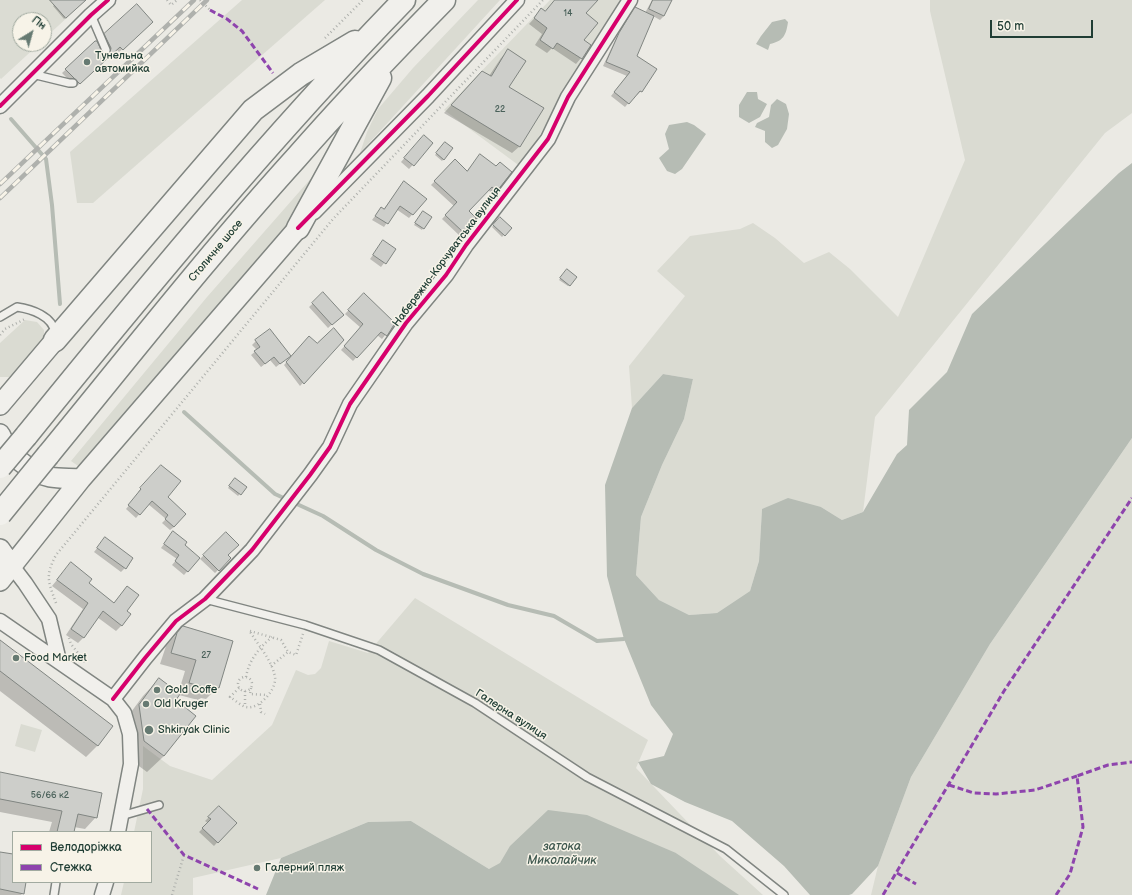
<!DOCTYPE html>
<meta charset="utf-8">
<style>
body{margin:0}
#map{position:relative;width:1132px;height:895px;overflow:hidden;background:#ebeae4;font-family:"Balsamiq Sans",sans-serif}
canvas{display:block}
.legend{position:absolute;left:12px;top:831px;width:140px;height:52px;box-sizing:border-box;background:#f7f3e8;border:1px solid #a1aaa0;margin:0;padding:5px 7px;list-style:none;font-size:12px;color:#1f3d34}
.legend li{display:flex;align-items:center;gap:8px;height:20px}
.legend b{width:20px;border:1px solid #a1aaa0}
.north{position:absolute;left:12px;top:12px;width:40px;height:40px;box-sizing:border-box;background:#f7f3e8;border:1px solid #a1aaa0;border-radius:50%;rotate:37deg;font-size:11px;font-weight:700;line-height:16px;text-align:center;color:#1f3d34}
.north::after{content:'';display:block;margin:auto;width:14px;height:18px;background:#667a72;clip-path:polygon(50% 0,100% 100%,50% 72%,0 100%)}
.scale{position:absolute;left:990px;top:20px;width:103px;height:18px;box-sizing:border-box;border:2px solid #1f3d34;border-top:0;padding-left:5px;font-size:12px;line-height:14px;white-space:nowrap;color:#1f3d34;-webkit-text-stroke:3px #f7f3e8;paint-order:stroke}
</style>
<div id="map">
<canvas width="1132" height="895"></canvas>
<ul class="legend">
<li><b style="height:5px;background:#d6006c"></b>Велодоріжка</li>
<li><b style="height:5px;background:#8e44ad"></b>Стежка</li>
</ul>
<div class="north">Пн</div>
<div class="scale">50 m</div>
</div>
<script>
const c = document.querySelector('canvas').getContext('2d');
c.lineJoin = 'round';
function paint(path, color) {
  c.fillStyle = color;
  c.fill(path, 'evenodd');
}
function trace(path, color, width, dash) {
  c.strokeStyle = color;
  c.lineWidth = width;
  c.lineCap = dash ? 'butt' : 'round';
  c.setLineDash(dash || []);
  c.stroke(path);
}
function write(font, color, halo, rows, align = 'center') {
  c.font = font + ' "Balsamiq Sans",sans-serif';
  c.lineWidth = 3;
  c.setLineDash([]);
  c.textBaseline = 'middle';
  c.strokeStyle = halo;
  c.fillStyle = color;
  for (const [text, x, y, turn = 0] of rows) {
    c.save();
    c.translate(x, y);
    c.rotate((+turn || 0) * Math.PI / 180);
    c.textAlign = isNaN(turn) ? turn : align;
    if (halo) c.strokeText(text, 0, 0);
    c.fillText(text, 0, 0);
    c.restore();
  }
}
paint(new Path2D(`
 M0,0H86L44,39V20H20V44H39L1,79L0,78Z
 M550,0H627L582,63L521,167L444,110Z`), '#dbdcd3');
paint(new Path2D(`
 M242,0H325L93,203H77L70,152Z
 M478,0H500L360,153L367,132L378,109L413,68Z
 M930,0H1132V113L1105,133L875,417L863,512L842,520L821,507L762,509L759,561L750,591L717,613L689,615L659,600L636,575L641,517L662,465L684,419L693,379L663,374L632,408L629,366L685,296L657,271L690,236L740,229L753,223L775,238L804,263L829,252L850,269L898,317L965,160L930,11Z
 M328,159L300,210L81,468L71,461L207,297Z
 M25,320L37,322L44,330V339L11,377H0V343Z
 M1132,438V895H871L878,866L911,777L990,644Z
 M415,598L648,740L636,768L720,856L763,895H723L703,871L676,853L489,869L411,821L368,822L281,858L193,878V895H121L124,882H151V832H134L143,789V746L170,766L212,780L272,725L296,670L308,675L315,674L321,668L329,641L368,653Z
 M21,724L42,730L35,752L15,746Z`), '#dadbd2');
paint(new Path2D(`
 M785,19L788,22C786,36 783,41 770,44L768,50L756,44L761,36L772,22Z
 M747,92H757L758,99L767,104L760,117L749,123L739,117V105Z
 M777,99L786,104L789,114L787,129L778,145L772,148L765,142V131L755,127L757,123L769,117L771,105Z
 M687,122L694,125L706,134L682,169L675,174L667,171L659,158L669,149L665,134L669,125Z
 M1132,163V438L990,644L911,777L878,866L852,894L849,895H810L784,866L732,821L685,802L651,784L638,762L664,756L673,734L651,705L624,639L607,576L605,485L632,408L663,374L693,379L684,419L662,465L641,517L636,575L659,600L689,615L717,613L750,591L759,561L762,509L788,498L821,507L842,520L863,512L897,454L907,445L909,410L947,372L972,314L1119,173Z
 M548,810L587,815L676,853L739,895H266L281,858L368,822L411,821L489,869L500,863L510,846Z`), '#b6bcb4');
paint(new Path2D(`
 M60,0H85L64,19L53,6Z
 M556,0H596L584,13L581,58L576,64L552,48L547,53L535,45L542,34L529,24L542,10L545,12Z
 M652,0H671L664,16L660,20L653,16L636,56L641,91L637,95L636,94L625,107L611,96L627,76L603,66L616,38L632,12L645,13Z
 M152,22L119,52L116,49L76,87L62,73L96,42L102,55L107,56L108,52L101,38L105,34Z
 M508,51L507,87L520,146L512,153L444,113L475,79L489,76L501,58Z
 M420,140L432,144L409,169L401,162Z
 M445,143L452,149L442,161L435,155Z
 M455,161L466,172L496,167L511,172L493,194L488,190L468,211L475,218L460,236L442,219L454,206L431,185Z
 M401,186L426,199L409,218L396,209L384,227L372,220L381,208L383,210Z
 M421,214L423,228L422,230L414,225Z
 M500,218L510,228L502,237L492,227Z
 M380,245L395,249L381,267L370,259Z
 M565,272L570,285L568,286L559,280Z
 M323,294L342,315L328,328L309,307Z
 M364,294L394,324L382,339L377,335L353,361L341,350L361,328L345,314Z
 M310,338L317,344L342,340L300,386L284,365Z
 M256,341L286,359L276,367L270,360L261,367L251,355L257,350L252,345Z
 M158,469L174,527L170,530L162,523L166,519L148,504L136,518L126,509L139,493L138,492Z
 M235,479L246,487L238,496L228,488Z
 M173,532L184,545L200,559L226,533L227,555L230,558L215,573L199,558L184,575L172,565L177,559L161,548Z
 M102,542L125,568L121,572L94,552Z
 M71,563L87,583L114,603L127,587L126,611L122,625L116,631L97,617L84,637L78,643L66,635L83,609L52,586Z
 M183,627L218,687L206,699L201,698L198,700L179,695L175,700L194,716L164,756L147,772L128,758L123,723L143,696L159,679L178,694L185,671L160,664L166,646Z
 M0,641L98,745L86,757L0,691Z
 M0,773L96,817L85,829L74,827L73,832H49L52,822L0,812Z
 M219,807L235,823L214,846L199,832L208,823L205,821Z
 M0,853L13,855V882H25L23,893L21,895H0Z`), '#0003');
trace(new Path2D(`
 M11,119L46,159L52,205L60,304
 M184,412L275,494L323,516L376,550L423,574L508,605L554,616L597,641L624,639`), '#b6bcb4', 4);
const building = new Path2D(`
 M50,0H86L66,18Z
 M555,0H598L586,13L598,23L584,40L591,45L582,59L557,43L553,49L540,40L547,28L534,18L541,8L545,11Z
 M653,0H672L664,16L649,9Z
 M137,4L153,22L123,50L120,47L80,84L65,69L95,41H97L103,54L106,55L110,53L111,48L104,34Z
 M635,7L654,16L637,56L657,69L642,92L640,91L629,104L614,92L630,72L606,62L619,33Z
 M508,49L526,61L509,87L544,108L520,147L451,105L482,71L491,76Z
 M424,135L433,143L414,166L404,158Z
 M445,142L453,148L444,160L436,153Z
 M480,154L496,166L500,162L512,172L497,191L492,187L469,211L476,218L464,233L445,215L457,202L434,181L455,159L467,171Z
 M404,181L427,199L413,215L400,206L388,224L375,216L381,207L384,209Z
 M423,211L432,217L424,229L415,223Z
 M500,217L512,228L505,236L493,225Z
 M383,240L396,249L386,264L373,255Z
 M567,269L577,277L570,286L560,278Z
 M323,292L344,315L332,325L312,303Z
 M364,293L395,323L387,336L381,332L357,358L344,346L363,324L348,310Z
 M334,328L344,340L304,384L286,362L309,336L317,343Z
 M270,329L291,356L280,364L274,357L265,364L254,351L260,347L255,340Z
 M161,465L181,481L168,497L186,514L174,527L165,519L168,515L152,501L140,515L128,505L141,489L140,488Z
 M235,478L247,487L241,495L229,486Z
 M173,531L187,542L185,545L200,558L188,572L175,561L179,555L164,544Z
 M226,532L239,545L228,555L231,558L219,571L203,555Z
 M105,537L133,558L126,569L97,548Z
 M71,562L92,579L89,583L114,603L127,586L139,595L127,611L131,614L122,626L103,611L84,638L71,629L88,603L57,580Z
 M183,626L233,641L219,688L212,686L211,689L189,683L196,660L171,653L177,633Z
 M0,640L113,726L98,746L0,671Z
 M159,678L180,694L176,700L196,716L164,756L144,741L139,705Z
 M0,772L102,793L97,818L78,814L74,832H57L62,811L0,799Z
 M219,806L237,823L218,843L202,828L211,819L208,817Z
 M0,852L13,854V882H26L24,894L0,889Z`);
paint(building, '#cdceca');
trace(building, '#808581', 1);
const service = new Path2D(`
 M91,15L106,50
 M32,74L69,83H73
 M0,317L17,307C31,309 53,316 55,333
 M205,599L305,625L379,650L475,703L587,777L726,849L784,895
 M121,816L159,805
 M54,895L56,882`);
const minor = new Path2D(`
 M0,106L91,15L108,0
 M314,212L428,96L517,0
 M12,566L25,583L49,619L59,661
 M0,621L113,699L124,713L130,734L131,764L118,832
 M113,699L145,658L176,621L205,599L252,550L310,475L330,447L350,404L406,323L446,275L466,245L548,139L568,97L630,0
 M102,895L106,882`);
const secondary = new Path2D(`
 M0,405L55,340
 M0,434C8,454 30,473 50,477C60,479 71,478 81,479
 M0,549L12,566
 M0,581L81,479L298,228`);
const trunk = new Path2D(`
 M298,228L380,78
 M55,340L253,110L301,74L355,42
 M26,436C147,287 270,138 404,0
 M48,455C130,355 210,253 297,157C344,103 394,51 444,0`);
trace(service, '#808581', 10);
trace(minor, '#808581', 17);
trace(secondary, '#808581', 22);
trace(trunk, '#808581', 25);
trace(new Path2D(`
 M167,0L171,5L177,0
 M200,0L210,10
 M325,38L363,0
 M0,335L5,329L25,319
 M56,603C48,581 45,576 56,555L333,219L543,0
 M250,631L281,640L288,652L296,655L303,634
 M69,638L71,644L85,662
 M271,666L288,652
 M246,677C249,660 259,648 272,637
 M238 684a7 7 0 1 1 14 0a7 7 0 1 1-14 0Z
 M239,688L230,697C235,700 241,706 246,707C259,710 277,689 275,677C272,660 258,645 249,630
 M251,688L250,694L267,695
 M245,691V707
 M260,704L261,712L265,714
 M172,895L184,855`), '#afb1ad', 2.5, [1, 3]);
trace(service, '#f1f0ec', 7);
trace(minor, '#f1f0ec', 14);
trace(secondary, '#f1f0ec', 19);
trace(trunk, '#f1f0ec', 22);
const rail = new Path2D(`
 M0,184L194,0
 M0,198L207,0`);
trace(rail, '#afb1ad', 4.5);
trace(rail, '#f7f3e8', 3, [9]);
const trunkBridge = new Path2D(`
 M0,467L26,436
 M0,514L48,455`);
trace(trunkBridge, '#808581', 25, []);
trace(trunkBridge, '#f1f0ec', 22);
trace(new Path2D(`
 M210,10L227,19L242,31L273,73
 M949,785L974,793L996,794L1035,790L1077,776
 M147,809L184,855L258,889
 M897,873L916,884
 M883,895L1004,691L1132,498
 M1056,895L1070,874L1083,827L1077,776L1108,765L1132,762`), '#8e44ad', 3, [6, 3]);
trace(new Path2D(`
 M0,106L91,15L108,0
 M298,228L428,96L517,0
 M113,699L145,658L176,621L205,599L252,550L310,475L330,447L350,404L406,323L446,275L466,245L548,139L568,97L630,0`), '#d6006c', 4);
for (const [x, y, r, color] of [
 [87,62,4,"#667a72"],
 [16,658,4,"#667a72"],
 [157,690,4,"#667a72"],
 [146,704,4,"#667a72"],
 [149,730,5,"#667a72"],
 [257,868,4,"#667a72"]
]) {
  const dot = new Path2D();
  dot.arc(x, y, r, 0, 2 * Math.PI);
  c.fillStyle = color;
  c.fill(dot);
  trace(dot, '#f7f3e8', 1.5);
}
write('9px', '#4a615a', null, [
 ["14",568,14],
 ["22",500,110],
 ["27",206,656],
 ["56/66 к2",50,796]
]);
write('11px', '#1f3d34', '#f7f3e8', [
 ["Тунельна",95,56],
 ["автомийка",95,69],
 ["Food Market",24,658],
 ["Gold Coffe",165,690],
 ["Old Kruger",154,704],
 ["Shkiryak Clinic",158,730],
 ["Галерний пляж",265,868]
], 'left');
write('11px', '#1f3d34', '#f7f3e8', [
 ["Столичне шосе",216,251,-50],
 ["Набережно-Корчуватська вулиця",447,257,-53],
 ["Галерна вулиця",511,715,33]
]);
write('italic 12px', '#3f584f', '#f7f3e8', [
 ["затока",562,847],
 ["Миколайчик",562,861]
]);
</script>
